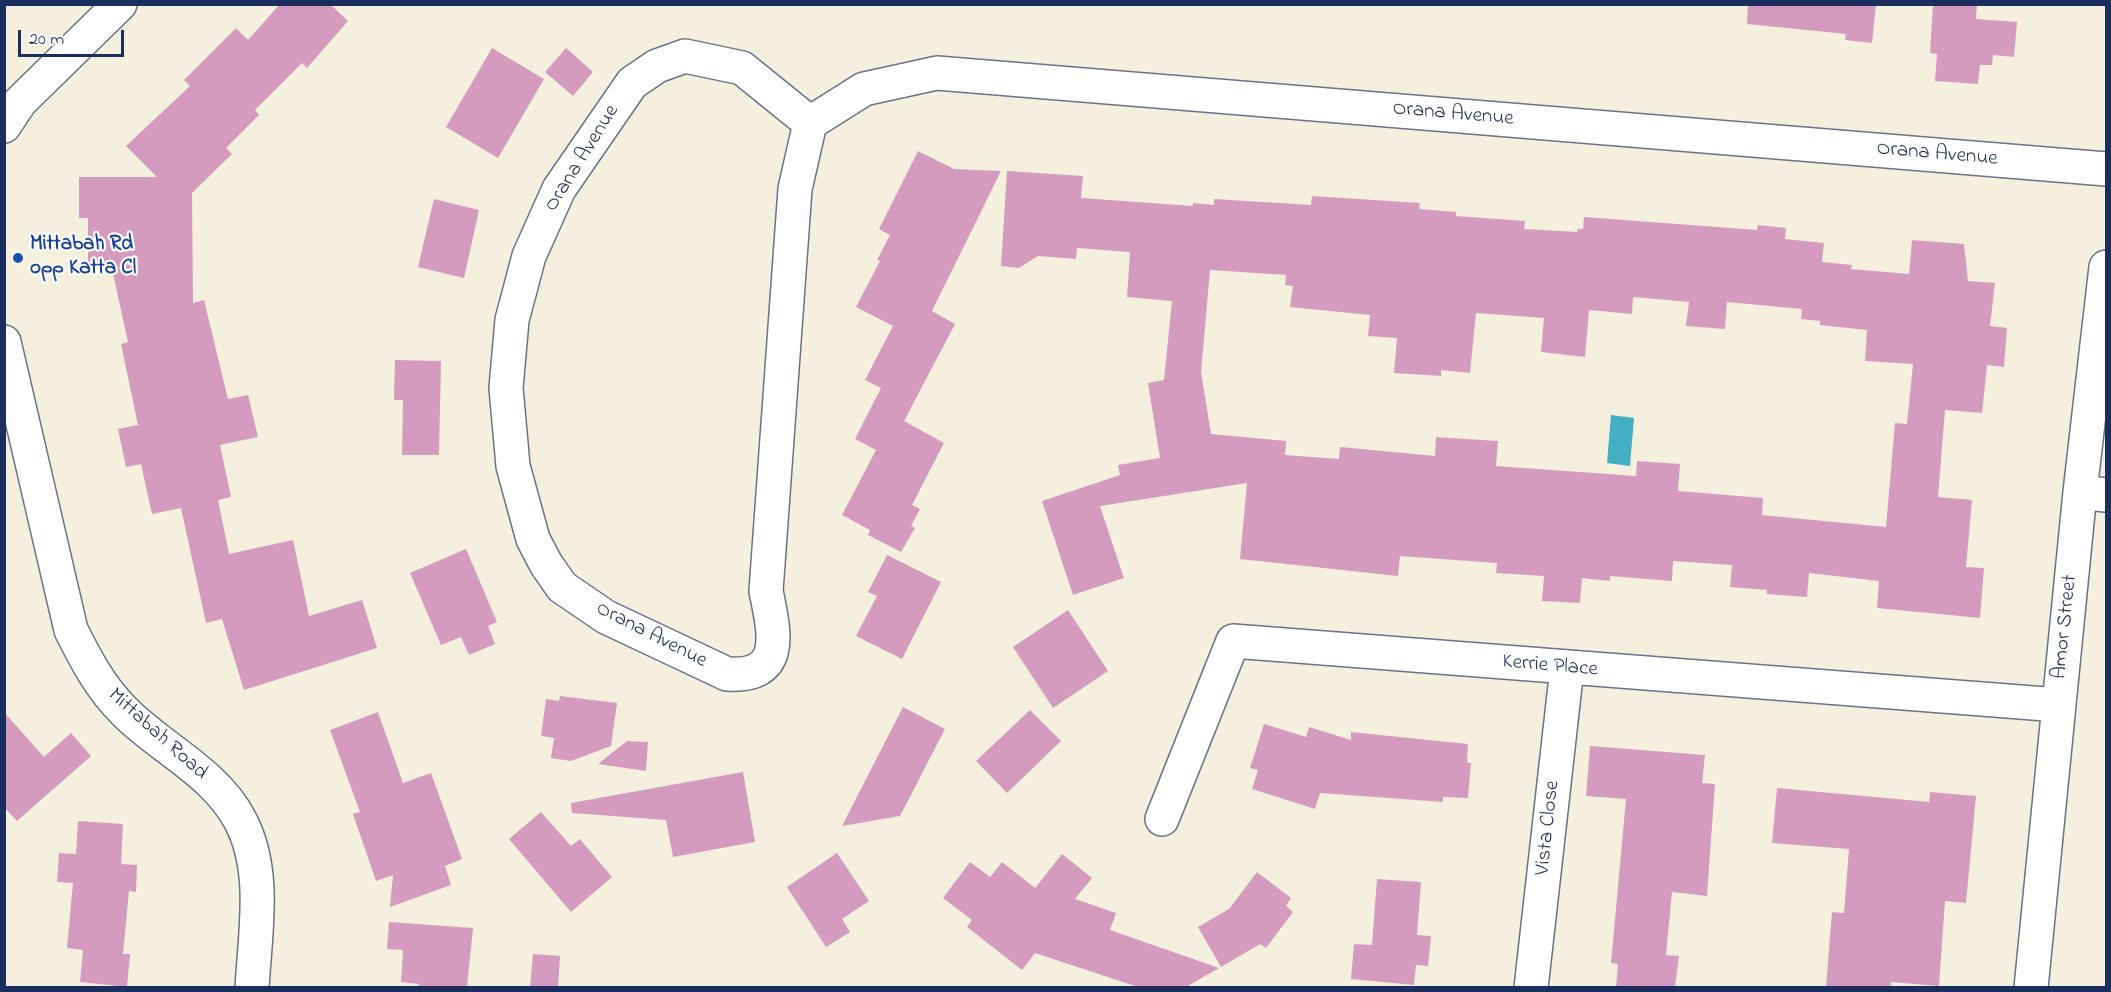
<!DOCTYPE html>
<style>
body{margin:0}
#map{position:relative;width:2111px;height:992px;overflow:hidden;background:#f4f0dd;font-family:"Indie Flower",sans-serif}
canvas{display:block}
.frame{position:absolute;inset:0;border:6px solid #1b2f5e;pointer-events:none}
.scale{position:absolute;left:18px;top:30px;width:106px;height:27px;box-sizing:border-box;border:3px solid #1b2f5e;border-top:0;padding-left:8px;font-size:18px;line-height:21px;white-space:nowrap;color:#1b2f5e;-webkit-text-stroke:4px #fdfcf7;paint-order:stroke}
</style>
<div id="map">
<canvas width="2111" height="992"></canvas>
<div class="frame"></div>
<div class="scale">20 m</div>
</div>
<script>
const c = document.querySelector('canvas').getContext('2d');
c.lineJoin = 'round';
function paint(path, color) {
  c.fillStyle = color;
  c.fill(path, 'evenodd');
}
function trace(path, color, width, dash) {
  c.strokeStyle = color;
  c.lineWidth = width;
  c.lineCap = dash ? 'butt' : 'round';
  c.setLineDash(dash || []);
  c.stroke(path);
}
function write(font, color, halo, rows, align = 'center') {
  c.font = font + ' "Indie Flower",sans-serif';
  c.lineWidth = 4.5;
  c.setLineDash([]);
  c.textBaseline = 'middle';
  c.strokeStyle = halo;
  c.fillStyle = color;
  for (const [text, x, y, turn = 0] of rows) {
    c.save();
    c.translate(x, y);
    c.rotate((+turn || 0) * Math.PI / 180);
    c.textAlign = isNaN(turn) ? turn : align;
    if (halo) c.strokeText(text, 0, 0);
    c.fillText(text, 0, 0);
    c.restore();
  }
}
paint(new Path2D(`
 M1611,415L1634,418L1630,466L1607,463Z`), '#43afc2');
paint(new Path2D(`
 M280,4H330L348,21L307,68L302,63L255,110L259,115L226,148L232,154L192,193L193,303L204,300L228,399L248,395L258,437L220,445L231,497L218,500L229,554L293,540L309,616L362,600L377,648L244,690L222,619L206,623L181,508L152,514L141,464L126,467L118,429L138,425L121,344L128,342L112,269H88V218H79V177H157L126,146L190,86L184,80L236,28L248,40Z
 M1748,4H1876L1872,43L1845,40L1846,34L1747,24Z
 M1933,4H1977L1976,19L2017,22L2014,57L1993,55L1992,65H1980L1978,84L1935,81L1937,54L1930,53Z
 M492,48L544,79L498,158L446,127Z
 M566,48L593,72L573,96L545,72Z
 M918,151L954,169L1001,171L932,311L955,324L904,421L944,443L912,505L920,509L911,526L915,528L901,552L868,535L870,530L842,515L876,450L855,439L881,388L865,380L893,326L856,307L880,261L877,260L890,235L879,229Z
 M1007,171L1083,176L1081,198L1193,206V203L1214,205V199L1311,205L1312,196L1420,203L1419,209L1456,212V216L1525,221L1524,229L1577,232L1578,229H1583L1584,217L1757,230L1758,225L1786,228L1785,239L1824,243L1822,262L1852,265L1851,269L1909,274L1912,240L1964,244L1968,281L1995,283L1990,326L2007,328L2004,367L1987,365L1982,413L1945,410L1938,497L1972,500L1966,567L1984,568L1980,618L1877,608L1879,581L1809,573L1807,597L1767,594V590L1730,587L1732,565L1673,561L1672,581L1610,576V581L1582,578L1580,603L1542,601L1544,576L1496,573L1497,563L1400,556L1398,576L1240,559L1247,483L1100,506L1124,578L1073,595L1042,501L1120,475L1118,465L1160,458L1148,383L1164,380L1172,301L1127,297L1130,252L1077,248L1076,259L1038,256L1019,268L1001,266ZM1210,270L1286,275L1285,285L1293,286L1290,307L1370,315L1368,336L1397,338L1394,373L1441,376V370L1470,373L1476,313L1544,318L1541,352L1585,357L1589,310L1632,314L1633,297L1689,302L1686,326L1725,329L1727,302L1802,309L1801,319L1820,321V325L1867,330L1865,361L1913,364L1907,424L1895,423L1886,527L1762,515L1763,498L1678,491L1680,464L1637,461L1636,476L1496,466L1498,441L1436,437L1435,456L1340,447L1339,459L1285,455L1286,441L1211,434L1201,372Z
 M434,199L479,210L464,278L418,267Z
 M395,360L441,361L439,455H402L403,400H394Z
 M466,549L497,622L488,626L495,644L469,655L461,637L441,645L410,573Z
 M887,555L941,582L902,659L856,636L877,596L868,592Z
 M1068,610L1108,671L1053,708L1013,647Z
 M560,696L617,703L611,746L571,761L551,758L554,738L541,736L546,699L559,701Z
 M903,707L945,729L900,816L842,826Z
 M1030,710L1061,741L1007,793L976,761Z
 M4,712L44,757L71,733L91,756L17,821L4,807Z
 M378,712L403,783L431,773L462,859L445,866L451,885L390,907L393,875L376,881L353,814L360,812L330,730Z
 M1264,724L1306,737L1309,727L1351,740V732L1468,744L1467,762L1471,763L1468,798L1443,797V802L1320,793L1315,809L1252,789L1258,770L1250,768Z
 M627,741L648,742L646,771L598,764Z
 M1590,746L1705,755L1702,783L1715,784L1707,896L1672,892L1666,955L1679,956L1675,987H1616L1618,964L1611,963L1626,799L1586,796Z
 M743,772L755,842L673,857L666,820L572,813L571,803Z
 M1777,788L1929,802L1930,792L1976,796L1966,903L1945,901L1939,986L1891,982V987H1826L1832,912L1844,913L1849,849L1772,843Z
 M541,812L571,846L580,839L612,877L571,912L509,839Z
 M78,821L123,824L121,864L137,865L136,892L129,891L123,954H130L127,987L80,982L83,950L67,948L73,883L57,882L59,853L76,854Z
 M837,853L869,901L842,919L850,932L826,947L787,887Z
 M1062,854L1092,878L1075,899L1116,913L1110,930L1219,968L1186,987H1138L1035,953L1022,970L967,927L972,920L943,898L970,862L990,877L1002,862L1035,888Z
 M1257,872L1291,898L1286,906L1293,912L1266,948L1260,944L1221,967L1198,927L1229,909Z
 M1377,879L1421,882L1417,935L1431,936L1428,966L1416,965L1414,985L1351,979L1354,944L1372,945Z
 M389,922L473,928L467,987H419V984L401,982L403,950L387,949Z
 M533,954L560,956L558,987H530Z`), '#d59bbe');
const minor = new Path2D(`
 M810,123L742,68L685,56L657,66L632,83L559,189L529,256L512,320L506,388L513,466L533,539L546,564L562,587L606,617L727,674C787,678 774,631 766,591L795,189L810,123L864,89L937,73L2106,169
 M4,126L20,102L120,4
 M4,342L71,630C86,660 100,687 124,711C160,748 215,772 240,820C267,870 255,933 252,988
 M2080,492L2106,495
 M1162,819L1233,641L2059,705
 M1531,988L1567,668
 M2031,988L2080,492L2106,267`);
trace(minor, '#67738a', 36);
trace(minor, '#fff', 33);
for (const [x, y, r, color] of [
 [18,258,6,"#1a4fb4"]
]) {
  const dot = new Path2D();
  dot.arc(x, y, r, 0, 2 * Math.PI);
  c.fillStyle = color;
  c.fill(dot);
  trace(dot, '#fdfcf7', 2);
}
write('21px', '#1b2f5e', '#fdfcf7', [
 ["Orana Avenue",1453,115,5],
 ["Orana Avenue",1937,155,5],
 ["Orana Avenue",583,159,-58],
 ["Amor Street",2066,627,-84],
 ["Orana Avenue",651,636,27],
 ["Kerrie Place",1550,667,5],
 ["Mittabah Road",157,735,42],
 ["Vista Close",1549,828,-84]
]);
write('bold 21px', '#164399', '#fdfcf7', [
 ["Mittabah Rd",30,246],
 ["opp Katta Cl",30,270]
], 'left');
</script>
